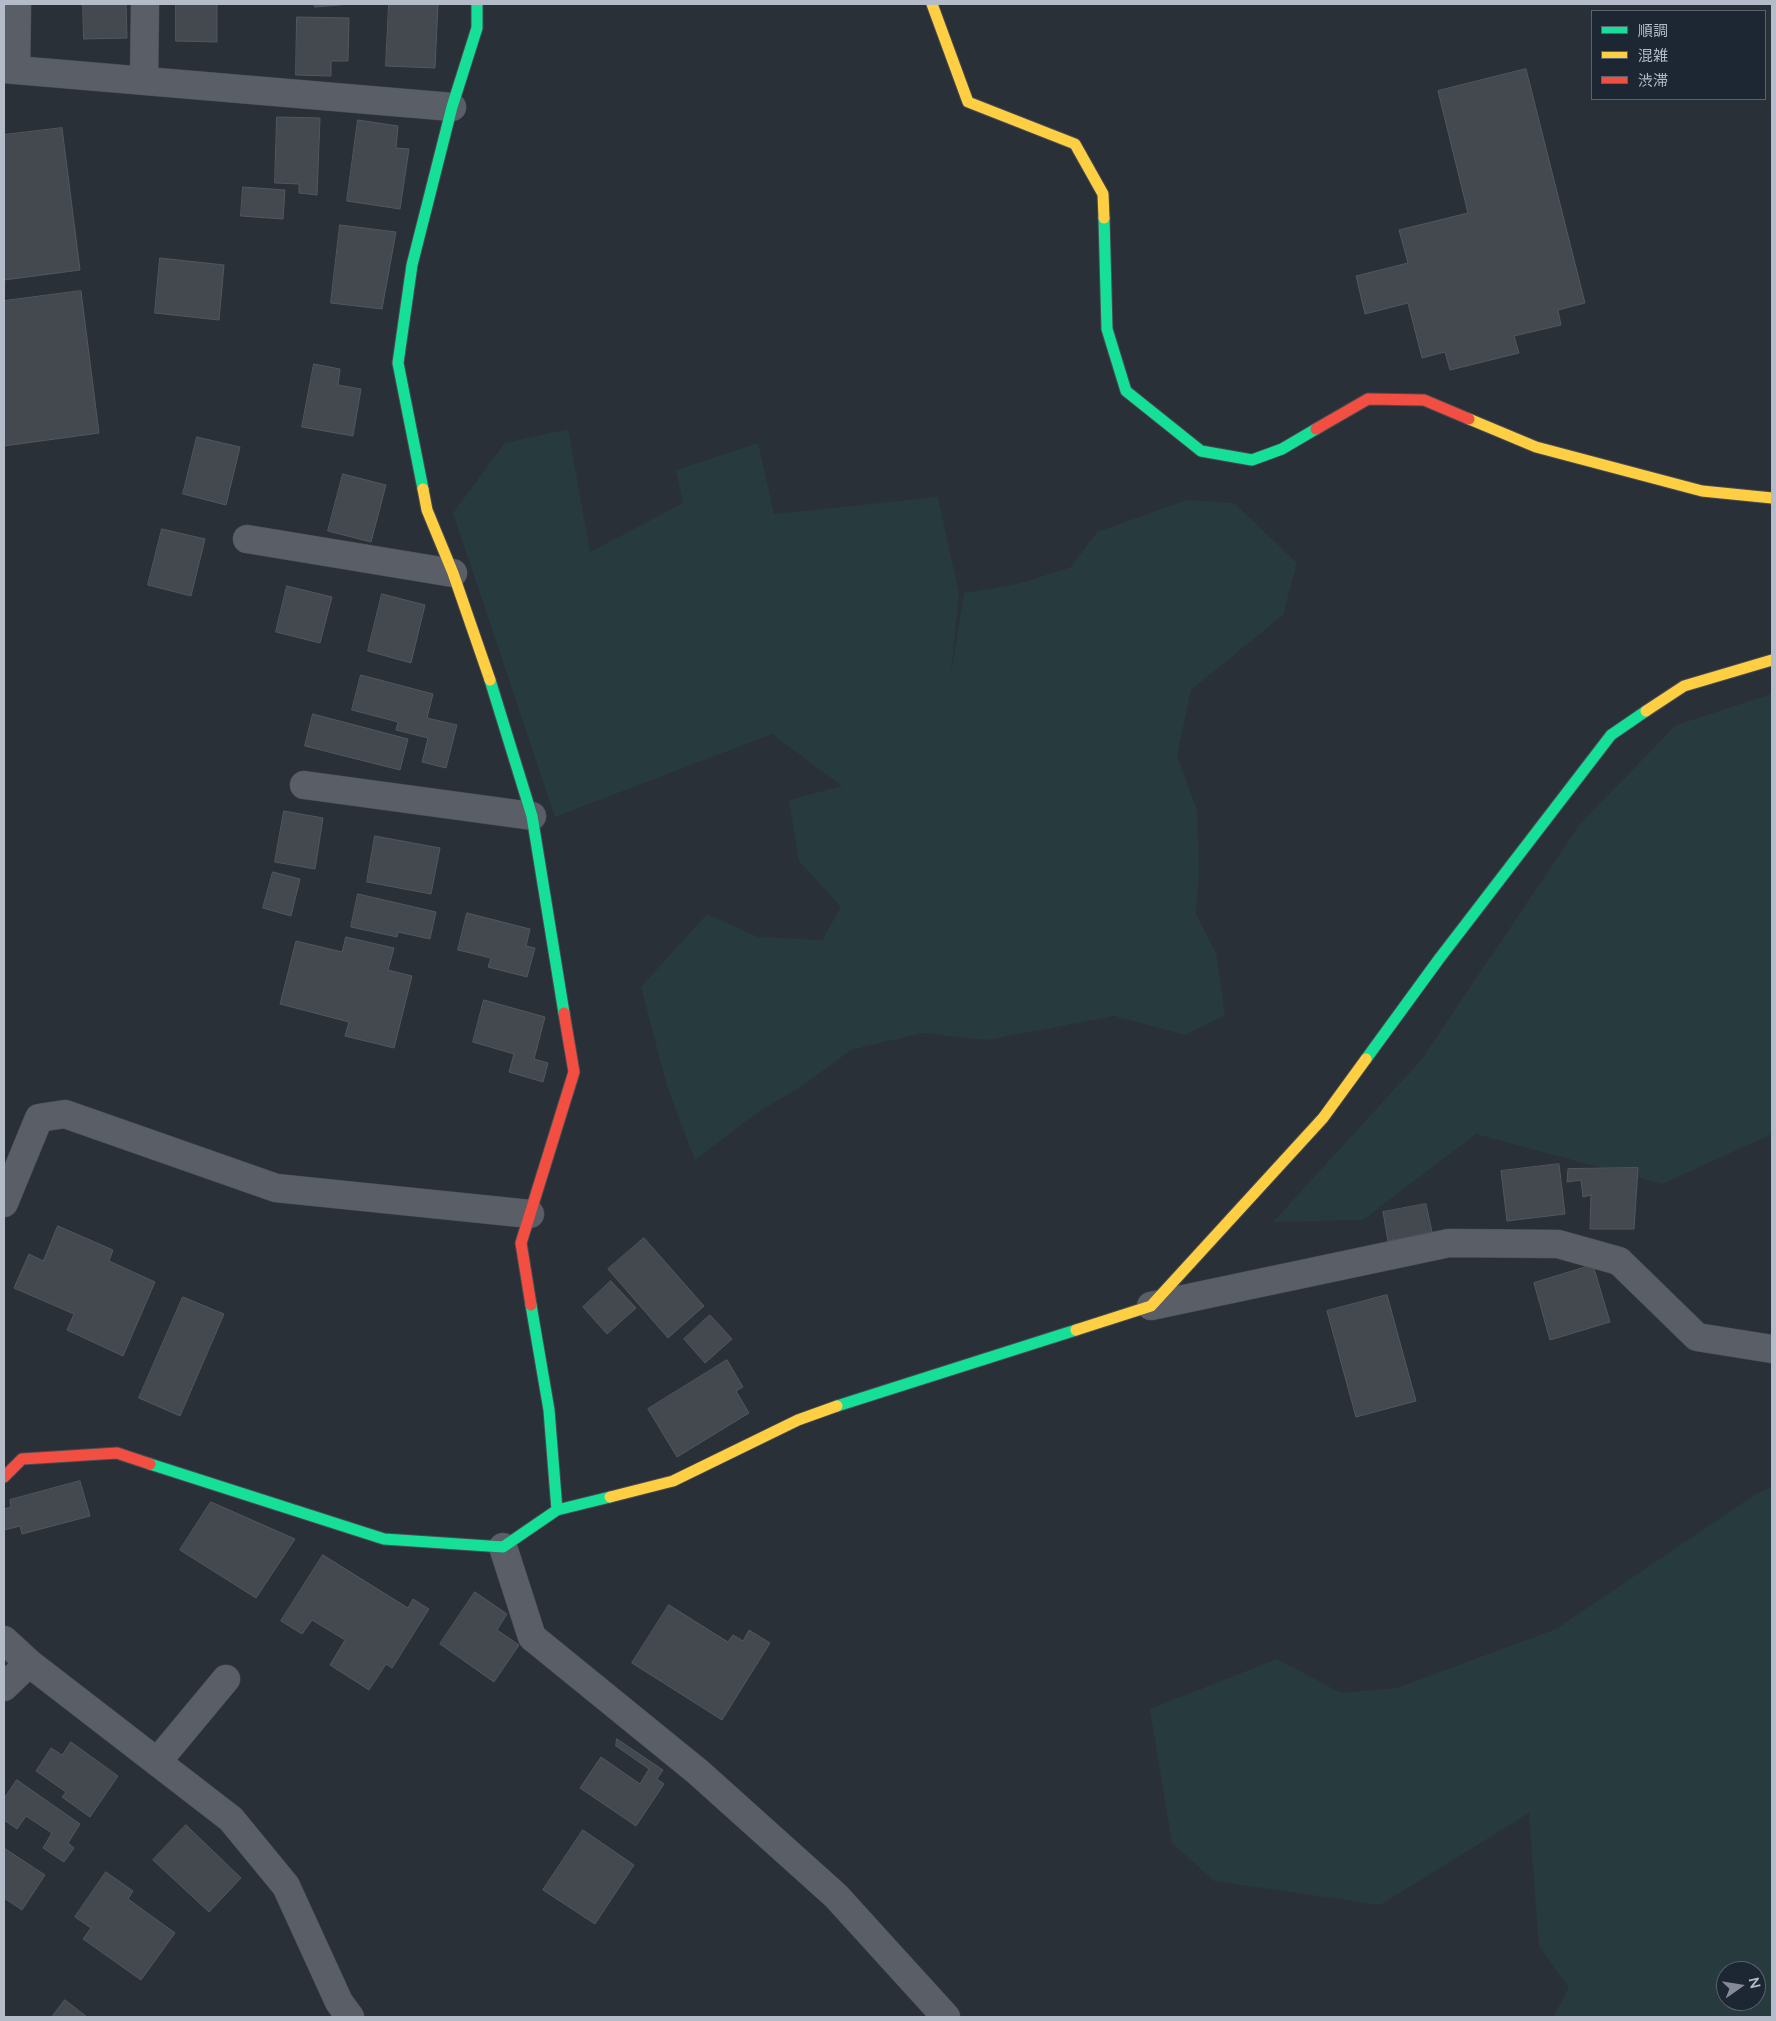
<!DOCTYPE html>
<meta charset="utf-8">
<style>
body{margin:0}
#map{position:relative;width:1776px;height:2021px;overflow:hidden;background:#2a3038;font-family:Lato,"Noto Sans JP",sans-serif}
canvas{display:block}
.frame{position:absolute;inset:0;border:5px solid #b4bcc9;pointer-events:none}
.legend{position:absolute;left:1591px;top:10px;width:175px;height:90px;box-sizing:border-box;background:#1d2633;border:1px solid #59626f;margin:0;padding:6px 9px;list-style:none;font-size:15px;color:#b4bcc9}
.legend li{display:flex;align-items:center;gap:10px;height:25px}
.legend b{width:25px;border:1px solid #59626f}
.north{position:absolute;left:1716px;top:1961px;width:50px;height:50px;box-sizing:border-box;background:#1d2633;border:1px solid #59626f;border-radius:50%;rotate:77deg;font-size:14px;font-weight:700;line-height:20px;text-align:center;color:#b4bcc9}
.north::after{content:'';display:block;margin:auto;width:18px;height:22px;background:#848b96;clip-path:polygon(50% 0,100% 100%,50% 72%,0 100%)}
</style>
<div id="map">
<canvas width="1776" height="2021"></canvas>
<div class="frame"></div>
<ul class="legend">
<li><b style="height:6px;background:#16e098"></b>順調</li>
<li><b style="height:6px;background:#ffcf43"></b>混雑</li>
<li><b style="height:6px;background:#f24e42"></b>渋滞</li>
</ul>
<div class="north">N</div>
</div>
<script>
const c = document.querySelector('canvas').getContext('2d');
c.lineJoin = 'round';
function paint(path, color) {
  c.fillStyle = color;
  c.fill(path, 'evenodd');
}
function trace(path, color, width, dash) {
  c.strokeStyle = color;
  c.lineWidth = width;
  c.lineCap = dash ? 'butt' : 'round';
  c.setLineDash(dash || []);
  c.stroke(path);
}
paint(new Path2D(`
 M568,429L590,552L683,503L676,470L758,443L774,514L938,497L959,594L951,672L964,593L1021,583L1071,567L1097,532L1187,500L1234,503L1297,563L1283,615L1191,690L1177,756L1197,810L1199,871L1196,914L1216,953L1225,1015L1185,1035L1114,1016L987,1040L922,1033L851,1050L802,1086L755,1114L695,1160L667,1086L641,987L707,914L758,937L822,940L841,907L799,861L789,800L842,786L772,734L555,817L453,513L505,443Z
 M1772,694V1134L1662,1184L1476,1134L1363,1220L1273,1222L1422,1059L1579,825L1676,725Z
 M1772,1486V2017H1553L1569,1988L1539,1946L1529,1813L1380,1905L1214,1881L1172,1843L1150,1709L1277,1659L1341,1693L1397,1688L1556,1629L1753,1496ZM1726,1971H1756V2001H1726Z`), '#273a3e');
const building = new Path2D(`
 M83,4H126L127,38L84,39Z
 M176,4H217V42L176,41Z
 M314,4H351L315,7Z
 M389,4H438L435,68L386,66Z
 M297,17L349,18L348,61H331V76L296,75Z
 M1526,69L1585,303L1558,310L1561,325L1514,336L1519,353L1450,370L1445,352L1422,358L1408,303L1365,314L1356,276L1408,263L1399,230L1468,213L1438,91Z
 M277,117L320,118L317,195L299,193V184L275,183Z
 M358,120L398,126L396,148L409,149L400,209L347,201Z
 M62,128L80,270L4,280V135Z
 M243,187L285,190L283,219L241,216Z
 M340,225L396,232L382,309L331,303Z
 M160,258L224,265L219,320L155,313Z
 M81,291L99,433L4,446V301Z
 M314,364L340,369L338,385L361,389L353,436L302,427Z
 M197,437L240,447L226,505L183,494Z
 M343,474L386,485L371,542L328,531Z
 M162,529L205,539L191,596L148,585Z
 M287,586L332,597L320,643L276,632Z
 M382,594L425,605L411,663L368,651Z
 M361,675L433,694L427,718L457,725L446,768L422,762L428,738L396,730L398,722L352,710Z
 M313,714L408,739L400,770L305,746Z
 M284,811L323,818L315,869L275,862Z
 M375,836L440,848L431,894L367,882Z
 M273,872L300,879L291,916L263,908Z
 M358,894L436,912L430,939L398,932L397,937L351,927Z
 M467,913L530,929L526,946L535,948L527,977L488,967L491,958L458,950Z
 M346,937L394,948L388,970L412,976L394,1048L345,1036L349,1022L280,1004L296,941L342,952Z
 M484,1000L545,1017L534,1059L548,1063L543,1082L509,1072L514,1054L473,1042Z
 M1559,1164L1565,1214L1507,1221L1501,1171Z
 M1638,1168L1634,1229H1590L1591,1195L1583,1197L1581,1180L1567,1182L1568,1169Z
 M1426,1204L1432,1232L1388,1241L1383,1212Z
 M58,1226L113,1250L109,1261L155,1282L123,1356L67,1330L74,1314L14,1288L29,1254L43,1261Z
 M644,1238L704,1306L668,1338L608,1269Z
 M1593,1265L1610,1322L1550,1340L1534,1283Z
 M611,1281L636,1308L607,1334L583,1307Z
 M1387,1295L1416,1401L1356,1417L1327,1311Z
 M183,1297L224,1314L180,1416L139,1398Z
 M710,1315L732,1339L705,1363L684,1339Z
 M727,1360L743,1387L736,1391L749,1413L677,1457L648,1409Z
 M80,1481L90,1516L22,1534L20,1526L4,1530V1509L11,1507L10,1500Z
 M211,1502L295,1539L256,1598L180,1550Z
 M323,1555L408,1608L413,1599L429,1609L392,1668L386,1664L369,1690L330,1665L345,1640L312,1620L302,1634L281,1621Z
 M475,1592L507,1614L497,1630L519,1645L494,1682L440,1644Z
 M669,1605L728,1642L733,1635L743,1641L749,1630L770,1643L722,1720L632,1663Z
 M617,1739L663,1770L657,1779L664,1784L636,1826L580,1788L601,1757L640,1784L649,1769L616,1746Z
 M71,1742L118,1776L90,1817L62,1797L66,1792L36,1771L51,1748L62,1755Z
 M17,1780L80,1824L68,1843L74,1848L64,1862L43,1848L52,1833L26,1816L17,1829L4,1820V1799Z
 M186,1825L241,1878L209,1912L153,1860Z
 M583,1830L634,1865L595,1924L543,1890Z
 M4,1848L45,1875L22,1910L4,1898Z
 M106,1872L133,1891L128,1899L175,1933L141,1980L83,1939L91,1928L75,1917Z
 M65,2000L87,2017H52Z`);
paint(building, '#444950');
trace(building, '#52575f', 1);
const street = new Path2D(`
 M4,69L452,107
 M16,70L17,4
 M144,81L145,4
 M247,539L453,573
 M304,785L532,816
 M4,1203L39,1118L65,1114L276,1188L530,1214
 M1151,1306L1449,1243L1558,1244L1619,1261L1697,1337L1772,1349
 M503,1547L532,1637L698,1772L836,1896L946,2017
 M4,1640L29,1663L231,1819L286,1886L339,2002L350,2017
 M4,1687L29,1663
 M157,1762L226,1679`);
const fast = new Path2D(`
 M1104,218L1107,329L1126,391L1201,451L1252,460L1282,449L1316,429
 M423,489L398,363L412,265L452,107L477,28V4
 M490,680L532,816L564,1013
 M1366,1059L1439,959L1611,735L1646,711
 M531,1305L549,1410L557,1510
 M837,1406L1076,1330
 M150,1464L384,1539L503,1547L557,1510L610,1497`);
const slow = new Path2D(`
 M932,4L968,102L1075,144L1103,194L1104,218
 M1469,419L1536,447L1702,491L1772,498
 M423,489L427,510L453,573L490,680
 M1646,711L1684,686L1772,660
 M1076,1330L1151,1306L1323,1118L1366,1059
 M610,1497L673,1481L798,1420L837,1406`);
const jam = new Path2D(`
 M1316,429L1368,399L1424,400L1469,419
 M531,1305L521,1243L574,1072L564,1013
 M4,1477L22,1459L117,1453L150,1464`);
trace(street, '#484c53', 29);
trace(fast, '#484c53', 13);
trace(slow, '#484c53', 13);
trace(jam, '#484c53', 13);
trace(street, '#5a5e66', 28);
trace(fast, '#16e098', 11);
trace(slow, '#ffcf43', 11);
trace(jam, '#f24e42', 11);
</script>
